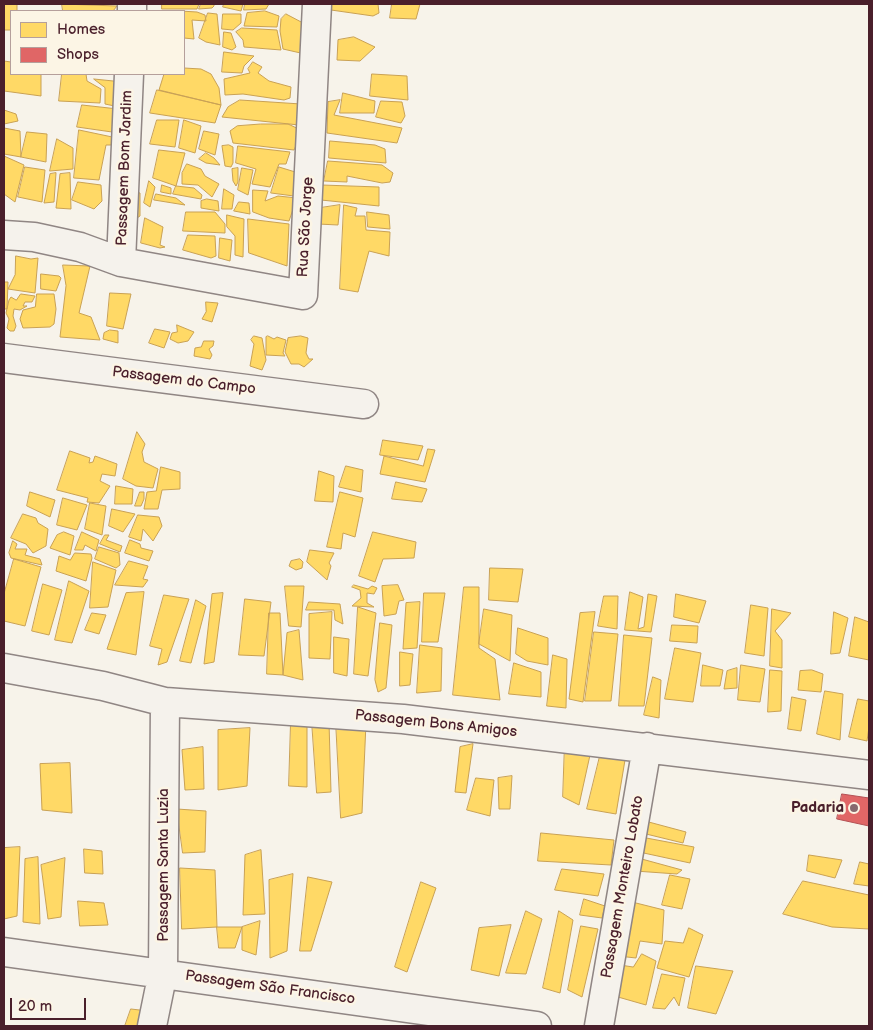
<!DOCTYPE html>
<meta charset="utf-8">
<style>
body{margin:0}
#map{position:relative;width:873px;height:1030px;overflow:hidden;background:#f7f3ea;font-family:"Balsamiq Sans",sans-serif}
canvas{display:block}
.frame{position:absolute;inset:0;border:5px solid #4a1f2b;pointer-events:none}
.legend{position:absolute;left:10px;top:10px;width:175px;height:65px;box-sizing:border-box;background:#fcf5e5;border:1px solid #b59f9b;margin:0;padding:6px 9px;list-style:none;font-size:15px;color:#4a1f2b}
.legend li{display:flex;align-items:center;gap:10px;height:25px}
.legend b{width:25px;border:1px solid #b59f9b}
.scale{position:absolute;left:10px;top:998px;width:76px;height:22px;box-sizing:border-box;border:2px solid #4a1f2b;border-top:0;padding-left:6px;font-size:15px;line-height:18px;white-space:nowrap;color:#4a1f2b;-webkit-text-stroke:4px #fcf5e5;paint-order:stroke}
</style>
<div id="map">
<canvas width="873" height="1030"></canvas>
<div class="frame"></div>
<ul class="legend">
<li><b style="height:14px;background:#ffd966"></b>Homes</li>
<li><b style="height:14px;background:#e06666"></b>Shops</li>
</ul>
<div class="scale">20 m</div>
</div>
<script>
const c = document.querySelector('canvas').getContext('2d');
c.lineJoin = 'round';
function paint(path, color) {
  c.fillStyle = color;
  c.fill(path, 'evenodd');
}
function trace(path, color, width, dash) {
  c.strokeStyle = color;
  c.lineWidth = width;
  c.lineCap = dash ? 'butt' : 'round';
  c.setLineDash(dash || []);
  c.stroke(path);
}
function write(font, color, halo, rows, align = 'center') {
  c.font = font + ' "Balsamiq Sans",sans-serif';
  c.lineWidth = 5;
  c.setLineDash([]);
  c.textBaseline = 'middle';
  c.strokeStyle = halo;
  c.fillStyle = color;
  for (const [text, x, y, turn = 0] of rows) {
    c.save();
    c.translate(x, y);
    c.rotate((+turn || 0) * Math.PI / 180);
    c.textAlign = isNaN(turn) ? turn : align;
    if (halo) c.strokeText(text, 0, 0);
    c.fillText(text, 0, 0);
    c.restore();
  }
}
const homes = new Path2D(`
 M4,4H17V11H11V30H4Z
 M62,4L117,6L113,11H63Z
 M162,4H199L197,9H162Z
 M201,4H214V6L212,8L199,9Z
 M224,4H243L241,11L223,7Z
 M245,4H269L266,9L244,10Z
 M332,4H378L379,13L373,16L331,10Z
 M392,4H420L416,19L390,18Z
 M180,11L197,12L205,15L206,21L192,20L194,39L184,38V11Z
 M265,11L279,16L277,27L244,26L247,13Z
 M208,13L217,14L220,45L206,42L199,38Z
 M223,14H241V23L233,30L222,29Z
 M286,14L305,24V54L283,49L280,31L281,19Z
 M242,28L277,30L281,50L244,47L243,40L236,32Z
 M224,32L231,33L236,47L232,50L223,47Z
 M354,37L375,47L360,61L337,60L338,40Z
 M224,52L254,56L244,66L242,73L222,72Z
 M4,61L11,62V74H41V96L4,91Z
 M253,62L262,67L258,73L269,81L291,87L290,98L284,100L243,94L225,95L224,79L250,73L248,69Z
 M184,68L201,69L211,74L219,88L221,105L159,90L164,74H184Z
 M62,74H86L87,81L101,89L100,103L59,101Z
 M372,74L407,76L408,100L370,96Z
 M94,79L123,82L124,108L105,104V88Z
 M157,90L221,105L215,123L150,113Z
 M343,93L375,101L374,113H340Z
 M240,100L301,104L299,125L222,117L228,107Z
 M340,100L334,115L402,128L397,143L327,133L328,102Z
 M381,101L402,102L405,116L401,123L376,117Z
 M82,105L118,109L119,133L77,127Z
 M4,110L16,114L18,121L4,124Z
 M157,120H179L175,147L150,144Z
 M184,120L201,126L195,153L179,148Z
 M261,124H288L303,131L294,150L233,143L230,131L237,126Z
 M4,128L20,131L21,157L4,154Z
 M79,130L117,138L116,145H106L99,180L74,178Z
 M204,131L219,134L215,155L199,149Z
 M27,132L47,134L46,162L21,157Z
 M57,139L73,148V169L50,171Z
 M330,141L375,145L385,149L386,163L329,158Z
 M229,145L233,147V163L231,167L225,166L222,146Z
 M238,146L290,152L286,164H279L270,187L252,184L256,169L236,163Z
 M159,150L185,153L176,186L153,178Z
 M206,153L214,158L220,165L206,163L199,159Z
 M4,156L24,165L15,202L4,194Z
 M328,161L382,165L393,173L390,182L382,183L347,176V182L324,181Z
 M187,164L201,169L205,176L219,184L212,197L198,185L182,184V173Z
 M25,167L45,170L42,202L18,197Z
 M279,167L305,175L294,196L271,193Z
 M238,168V182L236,186L233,181L232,169Z
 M242,168L253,170L248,195L238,190Z
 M56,173L54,202L44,203L50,174Z
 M70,173L71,209L56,208L60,174Z
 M149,181L155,187L150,207L144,203Z
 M78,182L101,185L102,201L94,209L72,200Z
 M162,185L171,188V194L161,192Z
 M322,185L379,187V206L321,200Z
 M176,186L194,188L202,195L201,199L173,194Z
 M224,189L234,195L232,209H222Z
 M253,190L268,191L265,201L278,196L297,198L289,221L269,218L253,212Z
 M132,191L140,193V216L134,220Z
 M156,194L176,198L185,205L154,200Z
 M207,199L218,201L219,211L201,208V201Z
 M239,202L249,203L250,214L234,211Z
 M340,205L338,225L318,224L320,208Z
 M344,205L357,208L355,216H365L366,230L390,232L389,256L369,251L358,292L340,289Z
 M186,212H215L225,224V233L183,231Z
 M367,212L389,215L390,229L368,227Z
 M227,215L244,219L243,257L235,255V236L227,227Z
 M145,218L163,227L160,245L165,247L160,248L141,243Z
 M248,219L289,224L287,266L249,253Z
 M188,235L215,236L216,256L211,258L183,250Z
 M220,238L232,240L230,261L219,258Z
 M16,256L31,259L38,258L35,293L8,289L15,275Z
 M63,265L90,266L79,313L91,317L100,340L60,337L66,286Z
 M41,274L59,276L61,278L56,291L41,289Z
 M4,282H8L7,309H4Z
 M110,293L131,294L123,329L107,326Z
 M21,294L35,296L32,302H25L23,306H27L20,310L14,309L13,316L16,326L14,331H10L7,328L9,319L6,313L9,300L11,297L16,300Z
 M37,294H54L56,309L54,324L50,327L23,328L20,319L23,310L35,307Z
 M206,302L218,303L212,322L202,319L206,312Z
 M177,325L194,332L188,341L178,343L170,339L172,333L177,332Z
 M155,329L170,332L164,348L149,343Z
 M110,330L118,331V343L103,339L104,333Z
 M254,336L262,338L266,360L262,370L250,366L254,344L251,340Z
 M268,336L274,339L277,337L286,340L283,353L285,356L266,355V337Z
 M301,336L308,338L306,353L309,359H313L304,367L299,364H291L285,352L288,338Z
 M204,341H214L213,346L209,349L212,355L210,359L194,356L195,348L201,347Z
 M137,432L145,444L142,452L144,462L158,469L153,488L136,486L123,479Z
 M383,440L423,446L418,460L380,455Z
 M428,449L435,450L425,482L380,474L384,456L423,466Z
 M70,451L90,458L89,463L93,462L95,456L117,464L115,476L102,474L100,481L110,486L99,503L87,502L88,498L57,490Z
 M346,466L363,470L361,492L339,487Z
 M161,467L180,472V489L162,490L158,509H144L147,492L156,491Z
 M319,471L334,476L333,502L315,501Z
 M396,482L427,489L422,502L392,499Z
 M116,486L133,489L132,504H115Z
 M30,492L55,500L50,517L27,506Z
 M140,492H144V499L141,506H135Z
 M340,492L363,498L355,537L343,533L341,549L327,547Z
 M63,498L87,505L77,530L57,525Z
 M90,503L106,506L102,535L85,529Z
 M112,509L135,514L123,532L109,526Z
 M23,514L36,518L38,523L48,529L46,546L33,553L26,544L11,538Z
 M138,515L159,517L162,526L153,541L143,529L141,541L129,537Z
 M64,532L74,536L70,555L50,548L57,535Z
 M82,532L99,540L96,551L85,545L83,550H75Z
 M373,532L416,542L414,558L383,559L375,582L359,576Z
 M105,535H109L106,540L122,546L120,552L100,544Z
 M130,540L140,544L141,548L153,551L149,561L125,553Z
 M13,541L17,544L15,549H27L25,555L40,559L42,565L11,558L9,553Z
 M99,547L119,553L120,565L116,568L95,559Z
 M310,550L334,553L329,563L331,566L327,580L307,562Z
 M75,553L91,554L92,558L86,581L56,571L59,556L70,560Z
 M14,559L41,567L25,626L4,621V594Z
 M300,559L303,562L302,568L296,570L289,566L291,561Z
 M129,561L148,566L143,579L148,580L143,587L115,585Z
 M93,562L116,570L108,607L90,608Z
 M490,568L523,569L518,602L489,600Z
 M69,581L89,591L72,643L55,640Z
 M43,584L62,590L49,635L32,631Z
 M354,585L368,589L372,586L377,588L374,594L367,593V603L374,607L352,606L361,598L360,590L352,587Z
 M398,585L404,600L399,601L396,614L384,616L382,586Z
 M285,586H304L301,627L289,626Z
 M464,587H479V648L495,659L500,700L453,695Z
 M144,592L136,655L107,649L126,593Z
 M630,592L643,597L638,629L644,627L648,594L657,596L651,632L625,630Z
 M223,593L214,662L204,664L212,594Z
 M424,593H445L438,642H422Z
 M676,594L706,601L699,623L674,617Z
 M164,595L189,599L167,662L158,665L162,649L150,646Z
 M604,596H618L617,629L598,626Z
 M245,599L271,602L264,656L239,655Z
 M196,600L206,606L191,663L180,661Z
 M309,602L340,604L343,624L335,620L334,610H306Z
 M420,602L417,648L403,649L406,603Z
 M751,605L768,608L764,656L745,653Z
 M358,607L376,613L368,676L354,674Z
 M484,609L512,615L510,661L479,644Z
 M772,609L791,613L775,631L782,640V668L770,666Z
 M332,612L330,659L309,658V614Z
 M595,612L583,702L569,699L580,613Z
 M834,612L848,618L840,653L831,654Z
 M92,613L106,615L99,634L85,630Z
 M269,613H280L283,675L267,674Z
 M855,617L869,622V660L849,656Z
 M380,623L392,625L386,688L378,692L375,680Z
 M672,625L698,626L697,643L670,641Z
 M518,628L548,638V665L527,661L516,654Z
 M299,630L303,680L283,675L287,633Z
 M594,632L618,634L611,701H585Z
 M624,635L652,638L644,706H619Z
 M334,637L349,639L347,676L334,673Z
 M420,645L442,648L441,691L417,693Z
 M675,648L701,653L693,702L665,699Z
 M400,652L413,654L410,685L400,686Z
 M553,655L567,659L566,708L547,706Z
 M514,663L541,672V697L509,694Z
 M703,665L723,670L720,686H701Z
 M741,665L765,669L760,702L738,700Z
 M737,668V688L724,689L727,671Z
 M770,670L782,671L781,711L768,712Z
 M812,670L823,674L821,692L798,690L800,671Z
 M653,677L661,680L659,718L644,715Z
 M825,691L843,694L840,740L817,734Z
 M792,697L806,700L801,731L788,729Z
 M858,699L869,701V727L867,741L849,737Z
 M291,721L307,725V787L289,786Z
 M312,722H329L331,792L317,793Z
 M336,722L366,723L362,813L341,818Z
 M250,728L247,786L218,790V730Z
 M565,741L592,746L579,805L563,797Z
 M473,744L466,793L455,792L460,747Z
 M203,747L204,789L185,790L182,750Z
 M602,748L626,754L616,814L587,809Z
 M70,763L72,813L42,810L40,764Z
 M512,776L510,809H499L498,778Z
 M476,778L494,780L490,816L467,810Z
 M177,809L206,811L205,852L183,853Z
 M645,821L686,832L683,843L642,833Z
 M541,833L614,840L611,865L538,861Z
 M641,837L694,847L690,863L639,852Z
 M20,847L17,916L4,919V848Z
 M84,849L102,851L103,874L85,873Z
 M261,850L265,914L243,915L245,855Z
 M809,855L842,860L835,878L807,871Z
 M38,857L40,924L23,922L25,859Z
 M65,858L61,917L48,919L41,865Z
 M638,858L682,870L677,874L635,871Z
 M860,862L869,864V886L854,884Z
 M180,868L215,870L217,927L182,929Z
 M562,869L604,874L598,896L555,890Z
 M293,874L287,951L270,958L269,880Z
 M670,875L690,879L682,909L662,905Z
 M308,877L332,882L311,951H300Z
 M803,881L869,895V929L832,927L783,914Z
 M421,882L436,888L407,972L395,967Z
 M584,899L605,906L602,918L580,915Z
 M624,900L664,910L662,944L640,941L636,958L618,956Z
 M78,901L104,903L108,925L80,926Z
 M526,911L542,919L526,974L506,973Z
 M559,911L573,920L560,993L543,988Z
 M260,921L256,955L242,950V927Z
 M511,925L499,976L471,970L479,928Z
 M581,926L598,929L582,997L568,990Z
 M217,927H242L235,948H219Z
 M689,928L703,935L689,977L657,968L665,941L683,943Z
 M642,954L656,961L646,1005L611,995L620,965L633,967Z
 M696,966L733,971L716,1014L688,1008Z
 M662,974L685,978L679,1006L674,997L665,1009L653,1008Z
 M131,1009L148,1011L143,1026H125Z`);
paint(homes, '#ffd966');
trace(homes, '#c9a154', 1);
const shops = new Path2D(`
 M842,794L869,798V826L837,819Z`);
paint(shops, '#e06666');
trace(shops, '#b35154', 1);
const street = new Path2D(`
 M132,11V4
 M4,235L34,237L80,247L121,262L303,295L317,4
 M121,262L129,74
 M4,358L364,404
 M4,668L103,686L165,702L403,719L869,775
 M4,952L537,1026
 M152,1026L163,972L165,702
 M599,1026L647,747`);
trace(street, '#908684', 31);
trace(street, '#f5f2ec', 28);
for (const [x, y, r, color] of [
 [854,808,5,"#87696e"]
]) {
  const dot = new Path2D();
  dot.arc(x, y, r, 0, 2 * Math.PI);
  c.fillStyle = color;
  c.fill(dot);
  trace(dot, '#fcf5e5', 2);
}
write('15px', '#4a1f2b', '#fcf5e5', [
 ["Passagem Bom Jardim",125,168,-88],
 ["Rua São Jorge",306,227,-87],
 ["Passagem do Campo",184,381,7],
 ["Passagem Bons Amigos",436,724,6],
 ["Passagem Santa Luzia",164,865,-90],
 ["Passagem Monteiro Lobato",623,887,-80],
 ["Passagem São Francisco",270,988,8]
]);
write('bold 15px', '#4a1f2b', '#fcf5e5', [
 ["Padaria",844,808]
], 'right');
</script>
